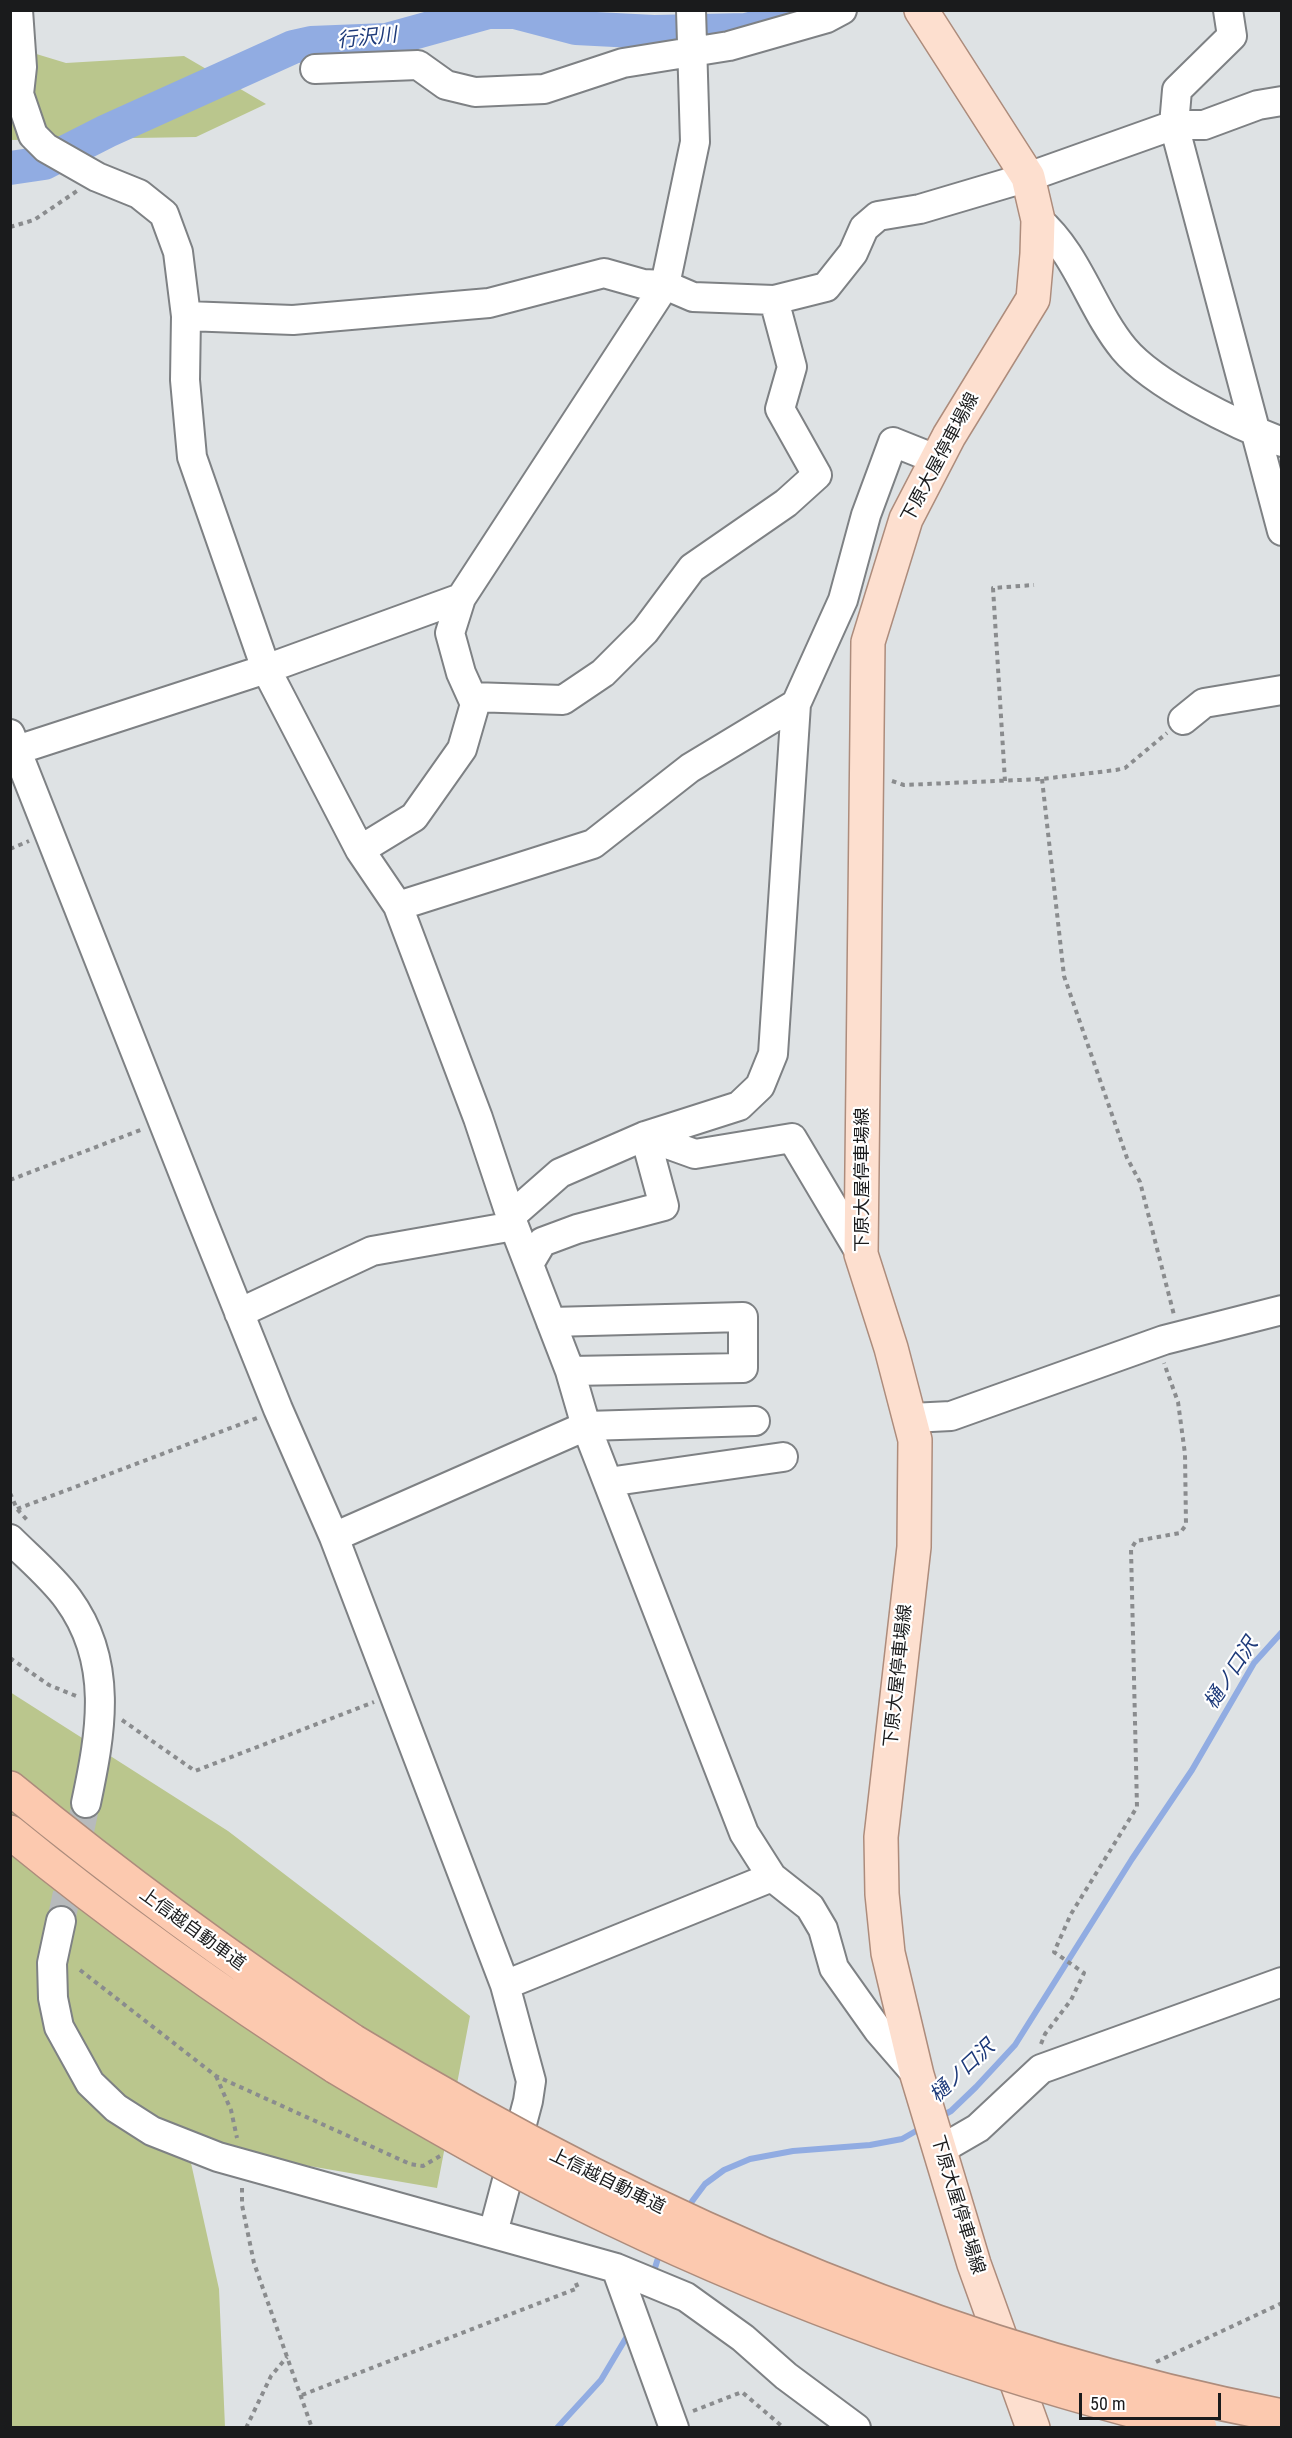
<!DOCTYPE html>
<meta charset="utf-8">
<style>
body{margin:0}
#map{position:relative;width:1292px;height:2438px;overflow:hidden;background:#dee2e4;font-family:"Roboto Condensed",sans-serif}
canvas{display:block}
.frame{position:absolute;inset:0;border:12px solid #1a1b1c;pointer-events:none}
.scale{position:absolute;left:1079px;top:2393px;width:142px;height:27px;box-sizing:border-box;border:3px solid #1a1b1c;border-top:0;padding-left:8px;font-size:18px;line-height:21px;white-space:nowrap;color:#1a1b1c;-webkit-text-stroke:4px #fff;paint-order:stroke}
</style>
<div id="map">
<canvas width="1292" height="2438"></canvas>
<div class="frame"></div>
<div class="scale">50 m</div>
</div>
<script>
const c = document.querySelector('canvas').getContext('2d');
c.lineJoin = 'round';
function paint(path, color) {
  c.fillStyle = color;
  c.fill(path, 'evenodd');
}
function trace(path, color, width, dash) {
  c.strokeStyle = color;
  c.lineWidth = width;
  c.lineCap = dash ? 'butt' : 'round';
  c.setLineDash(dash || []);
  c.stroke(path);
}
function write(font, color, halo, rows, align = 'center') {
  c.font = font + ' "Roboto Condensed","Noto Sans JP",sans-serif';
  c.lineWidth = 4.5;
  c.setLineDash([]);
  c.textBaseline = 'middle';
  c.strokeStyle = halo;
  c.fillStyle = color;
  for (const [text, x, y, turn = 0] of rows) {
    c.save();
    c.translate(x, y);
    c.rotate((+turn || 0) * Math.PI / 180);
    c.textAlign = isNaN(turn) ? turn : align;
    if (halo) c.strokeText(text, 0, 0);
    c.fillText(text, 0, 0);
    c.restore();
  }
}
paint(new Path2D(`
 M10,46L66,63L184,56L266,104L196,137L11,140Z
 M10,1692L228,1831L470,2016L437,2188L187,2145L219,2289L225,2427H11Z`), '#bac68d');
trace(new Path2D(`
 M940,2117L951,2111L976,2087L1015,2045L1132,1859L1192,1770L1254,1663L1282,1632
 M687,2208L705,2184L724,2170L750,2159L793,2151L870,2145L902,2139L923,2127
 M653,2274L660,2252
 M557,2428L601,2380L629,2333`), '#91ace2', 6);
trace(new Path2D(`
 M10,168L44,163L107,131L293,47L311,43L387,40L488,12H515L576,28L654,32L746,30L778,22`), '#91ace2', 34);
trace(new Path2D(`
 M61,1921L86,1803`), '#b7babc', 28, [28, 14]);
const minor = new Path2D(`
 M18,10L22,67L19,94L33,135L46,148L97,177L139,194L164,214L178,252L186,316L185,380L192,457L266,669L360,850L398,906L478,1118L514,1226L570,1371L586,1426L744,1833L772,1877L810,1907L823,1929L834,1968L878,2030L917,2075
 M1228,10L1232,36L1177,90L1174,125L1282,531
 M315,69L418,65L446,85L475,92L544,89L623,63L729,46L827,18L842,10
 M1038,220C1078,254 1091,309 1124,349C1154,385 1237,425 1282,442
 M774,300L826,287L853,253L864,228L878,216L920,209L1028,177L1174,125H1204L1258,105L1282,101
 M186,316L293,320L489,303L604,273L643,284L665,285L693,297L774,300L792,367L780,409L817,475L786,503L692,568L645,631L603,673L563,700L472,697
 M1183,720L1204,703L1282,690
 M10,734L200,1215L278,1409L334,1537L505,1985L531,2081L528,2101L493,2233
 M17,750L266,669L461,598
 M360,850L414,817L462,749L475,704L461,673L450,633L461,598L665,285L695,142L691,10
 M398,906L593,844L690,768L796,704L843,600L866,515L893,442L923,454L935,464
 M645,1136L695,1154L792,1138L861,1254
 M511,1216L560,1173L645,1136L739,1106L760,1086L773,1054L796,704
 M529,1264L542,1242L577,1229L664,1206L645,1136
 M239,1313L372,1251L514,1226
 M551,1322L743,1317V1368L570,1371
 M911,1418L951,1416L1164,1340L1282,1310
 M608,1482L783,1457
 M334,1537L586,1426L755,1421
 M10,1539C29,1558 52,1577 68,1599C114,1662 101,1732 86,1803
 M61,1921L52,1963L53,1998L59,2027L90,2083L116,2108L152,2131L218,2157L616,2268L686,2297L743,2338L786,2376L856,2428
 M505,1985L772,1877
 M940,2150L978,2128L1041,2069L1282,1982
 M616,2268L674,2428`);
const major = new Path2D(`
 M921,10L1028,177L1038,220L1037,254L1033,299L949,436L906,519L868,642L861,1254L891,1348L915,1440L914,1547L881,1837L882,1894L888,1953L917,2075L974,2264L1033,2428`);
const highway = new Path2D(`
 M10,1788C121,1879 234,1962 353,2041
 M10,1832C114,1917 223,1995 336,2067`);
trace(minor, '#7e8184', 32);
trace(major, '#ad8c7c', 36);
trace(highway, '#ad8c7c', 36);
trace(new Path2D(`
 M10,227L34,220L77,191
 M1042,779L1064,976L1127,1158L1140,1182L1174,1315
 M892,781L904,785L1042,779L1116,770L1125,768L1167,733
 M1005,781L993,588L1034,585
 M10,849L29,841
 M10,1180L143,1129
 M10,1493L17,1509L29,1522
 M17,1509L257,1418
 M10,1658L49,1685L76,1696
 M122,1720L195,1771L374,1702
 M80,1970L216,2076L410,2164L423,2166L440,2156
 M1041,2044L1045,2034L1071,2000L1084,1973L1054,1952L1071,1914L1137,1807L1131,1549L1136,1541L1180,1533L1186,1525L1185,1454L1178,1402L1164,1363
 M216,2076L231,2110L237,2138
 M242,2188V2205L254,2263L312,2428
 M1156,2362L1282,2303
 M302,2395L578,2288L575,2281
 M693,2411L742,2392L784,2428
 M246,2428L271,2376L287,2357`), '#8a8c8e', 4, [4.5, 4.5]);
trace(minor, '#fff', 28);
trace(major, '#fddfcf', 33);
trace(highway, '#fcc9af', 33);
const highwayBridge = new Path2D(`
 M353,2041C639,2215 951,2352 1282,2416
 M336,2067C426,2121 518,2174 613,2219C801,2309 997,2378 1200,2428`);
trace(highwayBridge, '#ad8c7c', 36, []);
trace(highwayBridge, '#fcc9af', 33);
write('18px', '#1a1b1c', '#fff', [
 ["下原大屋停車場線",941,458,-62],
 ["下原大屋停車場線",863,1180,-90],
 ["下原大屋停車場線",899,1676,-84],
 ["上信越自動車道",192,1930,36],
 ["上信越自動車道",607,2182,26],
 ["下原大屋停車場線",957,2205,73]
]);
write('italic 20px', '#1d3a7a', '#fff', [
 ["行沢川",367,39,-6],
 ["樋ノ口沢",1232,1674,-57],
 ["樋ノ口沢",963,2072,-43]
]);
</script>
